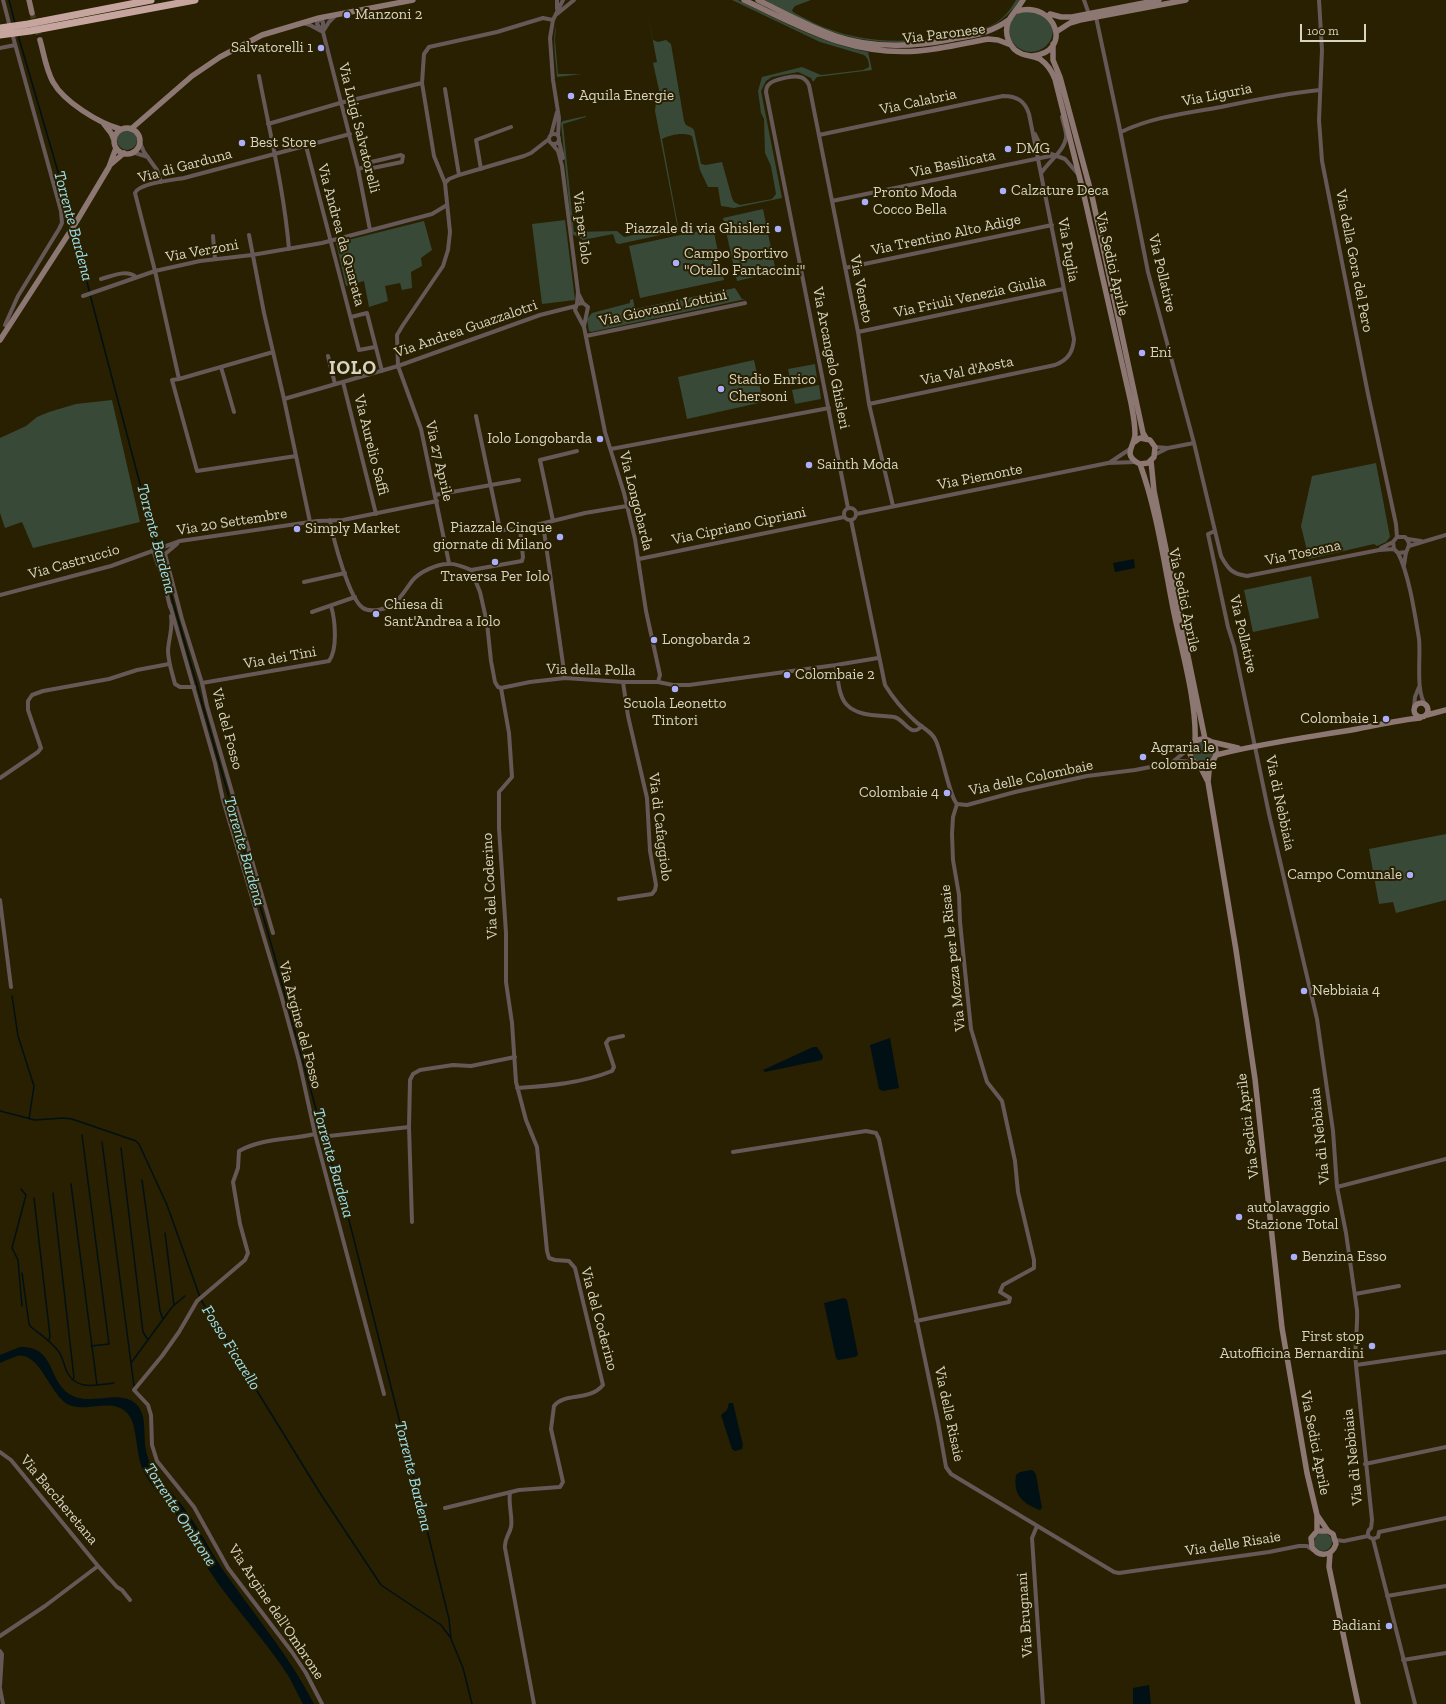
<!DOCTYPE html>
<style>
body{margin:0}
#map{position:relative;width:1446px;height:1704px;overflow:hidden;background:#282001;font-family:"Zilla Slab",serif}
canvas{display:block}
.scale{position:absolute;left:1300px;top:24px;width:66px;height:18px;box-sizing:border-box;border:2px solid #d8d4c2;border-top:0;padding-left:5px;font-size:12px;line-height:14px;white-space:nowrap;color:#d8d4c2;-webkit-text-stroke:3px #282001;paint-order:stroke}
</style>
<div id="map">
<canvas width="1446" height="1704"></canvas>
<div class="scale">100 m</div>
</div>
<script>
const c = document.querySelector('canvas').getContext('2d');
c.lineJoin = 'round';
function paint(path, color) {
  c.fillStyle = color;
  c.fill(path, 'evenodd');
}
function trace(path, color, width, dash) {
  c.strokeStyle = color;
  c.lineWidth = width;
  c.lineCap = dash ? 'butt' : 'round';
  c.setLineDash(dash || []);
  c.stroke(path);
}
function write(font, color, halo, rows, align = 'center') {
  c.font = font + ' "Zilla Slab",serif';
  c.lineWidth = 4;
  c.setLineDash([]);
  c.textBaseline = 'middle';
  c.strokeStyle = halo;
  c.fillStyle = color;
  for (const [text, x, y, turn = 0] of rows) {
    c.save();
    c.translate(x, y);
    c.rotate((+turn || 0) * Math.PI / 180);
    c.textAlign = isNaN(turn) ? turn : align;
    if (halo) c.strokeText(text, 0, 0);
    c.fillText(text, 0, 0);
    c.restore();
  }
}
paint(new Path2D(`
 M645,0L653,40L658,42L666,40L671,44L684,121L686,125L692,128L694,130L701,164L706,165L722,162L732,198L734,202L740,205L772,199L776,194L771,166L765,153L764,119L761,113L758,91L762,77L802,67L821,75L863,70L869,67C869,62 868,58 864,55L820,42L732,0H738C780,21 822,43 868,52L872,70L817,77L813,82L811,78L798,72L772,77L766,81L761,91L782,198L734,208L721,206L718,187H708L700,170L692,136C683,132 670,135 662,139L679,231L619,244L616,243L613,234L583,240L572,234L561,123L563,121L586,116L582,74L557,77C556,60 552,41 556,25L555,40L558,74H582L586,117L563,124L574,232L617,231L624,237L677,225L655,111L656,101L659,90L653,63L657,62Z
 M764,0H811L795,6L792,10L793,12C799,16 807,19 814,23C857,43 903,44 949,36C980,30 999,30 1016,0H1020C999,28 986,30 953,36C910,45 869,45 828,30C806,22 785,10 764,0Z
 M1009 30a22 22 0 1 1 44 0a22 22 0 1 1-44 0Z
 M117 140a10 10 0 1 1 20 0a10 10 0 1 1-20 0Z
 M763,209L776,272L737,281L723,218Z
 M565,220L575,300L542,304L532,224Z
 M424,221L432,250L421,258L422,266L411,272L412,288L402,290L400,283L385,286L388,301L369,307L364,281L346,286L336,243Z
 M713,228L724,280L640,298L629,246Z
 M735,288L742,299H746L591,332L589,331L587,319L592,313L630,303V300L633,299L635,309Z
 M754,360L763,402L687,419L678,377Z
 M815,364L817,378L791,383L788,369Z
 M819,385L821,399L795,404L792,390Z
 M112,400L140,522L33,548L22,522L5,528L0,513V438L26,426L37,417L49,412L76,404Z
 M1376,463L1390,537L1386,542L1377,546L1374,544L1309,559L1301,526L1312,476Z
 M1311,576L1319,618L1253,632L1244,590Z
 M1193 752a10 10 0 1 1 20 0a10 10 0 1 1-20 0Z
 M1446,834V900L1396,913L1393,902L1379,904L1369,849Z
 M1314 1542a9 9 0 1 1 18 0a9 9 0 1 1-18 0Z`), '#384937');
paint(new Path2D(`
 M1134,559L1135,568L1115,572L1113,563Z
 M890,1038L899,1088L883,1091L879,1089L870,1045Z
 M813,1047H817L823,1056L822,1060L765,1072L763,1070Z
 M844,1298L847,1300L858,1355L855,1357L838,1360L836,1358L824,1303Z
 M20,1347C56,1346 47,1381 71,1395C92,1407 121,1387 138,1406C147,1417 143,1436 146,1450C147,1457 151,1466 155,1472C165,1487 179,1499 189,1515C204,1537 215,1560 231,1581C260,1622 291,1659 314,1704H303C298,1695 294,1686 289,1677C265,1639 233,1607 209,1570C199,1555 192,1538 182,1523C171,1506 153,1490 144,1472C135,1455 138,1425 128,1414C113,1396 86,1414 67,1404C50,1394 39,1351 17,1356C11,1358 5,1361 0,1363V1355Z
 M729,1403H733L734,1407L743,1445L742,1449L735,1451L732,1449L721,1415L727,1410Z
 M1031,1470L1034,1471L1036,1475L1042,1508L1040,1510C1022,1503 1013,1495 1016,1475L1020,1472Z
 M1149,1685L1151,1704H1133V1688Z`), '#001014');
trace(new Path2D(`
 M9,0L15,23
 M18,35L73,223
 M74,229L92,302L149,518L274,954L323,1135L350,1224L425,1522L449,1619L451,1639L463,1668L472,1704
 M12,996L18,1036L34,1086L29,1119
 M0,1111L35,1120L63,1118L72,1119L136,1141L139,1144L167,1205L201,1300L320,1493L381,1585L441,1625L450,1637
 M82,1135L109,1344L91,1346
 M102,1142L134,1386
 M121,1148L143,1332L148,1340
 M142,1180L160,1311L163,1319
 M71,1184L97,1385
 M21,1189L26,1195L12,1248L18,1260L22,1306
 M53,1193L74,1378L72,1380
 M34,1198L50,1336L49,1340
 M165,1233L174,1305
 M22,1273L29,1324L31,1327C41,1335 51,1341 59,1352C63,1358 64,1365 67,1372C77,1391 96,1385 114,1383
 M131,1363L172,1307L185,1296`), '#001014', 1.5);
trace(new Path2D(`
 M32,13L40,40`), '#423b1e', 5.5, [5.5, 3]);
trace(new Path2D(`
 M3,0L10,27
 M557,0V9
 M1084,0L1089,14
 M1319,0L1322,50L1319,120L1322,161L1368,394L1396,524L1397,537
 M557,14L574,0
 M1096,17L1119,125L1148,272L1194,443L1221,556C1228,569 1232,574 1247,576L1379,550L1394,549
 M304,23L310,25L321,31
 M324,30L329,22L336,15
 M323,32L317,24L319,18L323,22V32L358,169L370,230
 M0,48L15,45
 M259,76C270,134 284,190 289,249
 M445,89L459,175
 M268,124L340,103L422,83
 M1121,132C1152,117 1187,113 1221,107C1254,100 1287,93 1320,90
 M1035,134L1043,151L1065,159L1078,174
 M549 139a5 5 0 1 1 10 0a5 5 0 1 1-10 0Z
 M551,135L557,112
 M819,135L1003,96C1017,96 1025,101 1029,114L1074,339C1073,352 1068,360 1055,365L869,404
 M558,136L559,118L553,80L550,38L553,20L563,0
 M139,140L144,152L157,170L161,182
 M559,141L563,158
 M552,144L558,151L562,166L578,292L577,304
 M306,146L359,350L375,347
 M132,152L148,157
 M358,169L365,167L368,169L402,162L403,156L401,155L367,163L365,167
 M481,169L476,140L511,127
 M1042,172C1049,161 1064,151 1066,138C1067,132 1063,123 1062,117
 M445,183L449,179L459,175L524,156L531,153L549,139
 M832,201L1055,155
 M249,235L264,313L284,399L310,522
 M213,236L215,259
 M845,268L1052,225
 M101,279C113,276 126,269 136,277
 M578,293L583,303L588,307L584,326
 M83,296L155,271L200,261L252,255L322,243L432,214L447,205
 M583,303L577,304L575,310L584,327L605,432L624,493L635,539L646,611L660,675L658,682
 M351,317L367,313L382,371
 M5,325L18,296L59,229L62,223L61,211L12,33
 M858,332L1063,289
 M586,336L745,303
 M328,356L335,384
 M221,367L234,412
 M179,379L273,352
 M343,382L376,514
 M284,399L398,366L540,315L576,306
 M476,416L499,525L503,530L520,529L585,513L627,506
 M1155,447L1168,448
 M611,449L829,408
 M1156,454L1168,448L1194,443
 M296,456L197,471L172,380L179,379L155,271L135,193C139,183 173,180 184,178L350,134
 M1109,463L1130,449
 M435,495L519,480
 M844 514a6 6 0 1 1 12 0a6 6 0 1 1-12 0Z
 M848,508L766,92C766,88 768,84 772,82C778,79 794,75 800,77C805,78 807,81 809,85L858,332L869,404L893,506
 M856,514L1108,463L1136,462
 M330,520C333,538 349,599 363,608C370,613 386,609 393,605C400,599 407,588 412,581C419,572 437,564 448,564C455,563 464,567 471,570
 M851,520L885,685C893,698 903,710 914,720C922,728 932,731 936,741C942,754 950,798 957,804L967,805L1015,792L1087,776L1135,770L1181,761L1194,762
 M553,521L540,460L577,451
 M543,524L565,678
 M1215,531L1208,534L1228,627L1234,646L1269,814L1317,1019L1333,1131L1337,1187L1346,1233L1357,1310C1358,1328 1354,1346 1356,1365L1372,1520L1371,1528C1368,1530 1367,1534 1369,1537L1373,1539L1415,1704
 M1408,539L1421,541
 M177,544L165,554L182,619L202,683L207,706L273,933
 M1409,546L1446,535
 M1381,548L1393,542
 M153,550L164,582L170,607
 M1398,553C1409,574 1415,615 1419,639C1421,658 1415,691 1426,706
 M639,559L844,517
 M449,563L421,429L398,366L397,335L403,325L443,266L448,250L450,232L445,183L434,156L422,83L424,54L429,47L497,32L543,18L553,20
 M1404,565C1405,561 1405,557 1406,553C1408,546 1412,544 1405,537H1397L1393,542L1394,549L1398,553L1406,552
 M471,570L480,592L487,623L491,661L495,682L498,687L501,688
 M471,570L522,561L523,557L520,529
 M304,582L345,573
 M0,595L111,566L180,541L317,521L343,520L437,501
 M170,605L215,763L223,800L281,995L299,1061L315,1134L384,1394
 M312,612L355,597
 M171,616C173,629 169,637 168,650C168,662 172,672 175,684L180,687H194
 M836,665C838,678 838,694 846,704C858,717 878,715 894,717C905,719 910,739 922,726
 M202,683L329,661C338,649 335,619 331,606
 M501,688L530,682L565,678L623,682H658L673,685H689L836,665L878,658
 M1414,707L1415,697L1419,687
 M1170,764L1191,747
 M0,778L38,752L41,748L28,710V701L32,695L43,691L109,679L137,670L169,664
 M619,899L652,894L655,890L656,885L650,851L647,798L628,716L623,682
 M0,900L11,987
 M517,1088C549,1086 582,1083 612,1071L614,1067L606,1043L609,1039L623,1036
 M409,1127L412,1222
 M315,1134C290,1140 262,1138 239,1151L238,1168L233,1182L240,1224L248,1253L245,1260L197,1301L179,1332L162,1356L134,1390L148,1405L151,1415L152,1445L157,1461L194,1507L228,1568L292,1652L306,1673L322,1704
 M329,1136L409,1127L410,1080L413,1074L420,1070L453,1065L471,1066L515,1057
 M733,1152L866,1131L876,1133L879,1139L938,1422L946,1467L951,1474L1114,1572L1119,1573L1269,1552L1299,1546H1307L1313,1550
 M1337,1187L1446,1159
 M1355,1294L1399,1286
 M916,1321L1009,1302L1010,1298L1000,1292L1003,1285L1034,1268V1260L1018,1192L1015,1161L1002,1101L987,1082L971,1029L960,922L959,895L953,860L952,834L953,817L957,804
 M1356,1365L1446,1352
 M0,1452L11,1460L98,1566L117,1587L122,1590L130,1600
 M1365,1464L1446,1447
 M510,1493C508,1504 513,1518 511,1527C509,1536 504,1538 505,1548L534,1704
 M445,1508L519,1490L560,1487L563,1482L551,1429L554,1406C565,1392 589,1402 603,1385L575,1268L569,1261L555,1260L549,1258L547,1251L537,1147L526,1120L516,1082L512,1023L506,982V933L499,828V792L512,777L509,733L501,688
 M1037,1526L1032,1538L1043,1704
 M1379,1532L1446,1518
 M1373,1539L1378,1537L1379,1532
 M1335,1540L1344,1541L1368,1536
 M1387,1596L1446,1586
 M0,1636L45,1606L98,1566
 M0,1651L2,1654L0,1686
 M1403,1660L1446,1653
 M0,1688L3,1704`), '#655856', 4);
trace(new Path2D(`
 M29,0L32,13
 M744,0C804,28 850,56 918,51C942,49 965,43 988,39L998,40L1011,45
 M758,0C783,12 809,27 836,36C874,49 914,47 953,39C976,35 991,33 1010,19
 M1023,0C1019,7 1013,13 1009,20C1003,33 1009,49 1022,54C1028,56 1034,56 1040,59C1047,64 1052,71 1055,79L1083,191L1131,403C1133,413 1135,424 1135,434C1135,446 1121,455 1140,464L1148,463L1154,457L1155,447L1150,440L1140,438L1133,443
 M1017,11C1056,0 1074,52 1032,56
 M1050,14L1061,17H1072L1159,0
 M1056,32L1070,23L1080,20L1186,0
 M40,40C44,54 46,70 53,82C64,102 99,123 120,129
 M1053,44V60L1060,77L1092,196L1143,433L1146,438
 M104,124L111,133L114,140
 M114 141a13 13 0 1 1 26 0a13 13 0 1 1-26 0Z
 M131,129L192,76L220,57L262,35L319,18L413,0
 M110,165L124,153
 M0,340L75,224L109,167L116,148
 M1151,461L1154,491L1205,739
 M1140,464C1157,511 1164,563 1174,613C1182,652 1197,703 1195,742
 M1414 710a7 7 0 1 1 14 0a7 7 0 1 1-14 0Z
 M1427,715L1446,710
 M1190 752a13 13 0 1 1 26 0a13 13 0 1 1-26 0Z
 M1212,742L1238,748
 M1216,755C1262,743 1310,737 1357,729C1378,725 1399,720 1420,718
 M1212,762L1209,771L1208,782L1236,950L1255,1079L1282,1328L1307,1473L1317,1515V1531
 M1199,764L1207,780
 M1317,1515L1328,1531L1333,1534L1336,1544C1332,1556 1319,1558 1312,1547L1311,1538L1317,1531H1328
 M1330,1553L1329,1567L1358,1704`), '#8c7773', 5.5);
trace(new Path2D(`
 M0,28L28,24L151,0
 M0,35L30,31L195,0`), '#c6a59f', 7);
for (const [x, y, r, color] of [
 [347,15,4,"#acaffb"],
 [321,48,4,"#acaffb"],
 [571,96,4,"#acaffb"],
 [242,143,4,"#acaffb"],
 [1008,149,4,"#acaffb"],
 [1003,191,4,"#acaffb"],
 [865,202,4,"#acaffb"],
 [778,229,4,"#acaffb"],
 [676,263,4,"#acaffb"],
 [1142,353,4,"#acaffb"],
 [721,389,4,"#acaffb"],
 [600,439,4,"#acaffb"],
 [809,465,4,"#acaffb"],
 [297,529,4,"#acaffb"],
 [560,537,4,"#acaffb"],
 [495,562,4,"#acaffb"],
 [376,614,4,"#acaffb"],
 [654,640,4,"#acaffb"],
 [787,675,4,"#acaffb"],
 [675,689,4,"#acaffb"],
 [1386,719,4,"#acaffb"],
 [1143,757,4,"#acaffb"],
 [947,793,4,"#acaffb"],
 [1410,875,4,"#acaffb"],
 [1304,991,4,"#acaffb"],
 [1239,1217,4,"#acaffb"],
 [1294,1257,4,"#acaffb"],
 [1372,1346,4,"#acaffb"],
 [1389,1626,4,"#acaffb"]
]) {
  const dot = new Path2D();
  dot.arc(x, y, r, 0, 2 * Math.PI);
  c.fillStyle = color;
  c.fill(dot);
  trace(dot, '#282001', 1.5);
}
write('15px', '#d8d4c2', '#282001', [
 ["Manzoni 2",355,15],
 ["Salvatorelli 1",313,48,"right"],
 ["Aquila Energie",579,96],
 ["Best Store",250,143],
 ["DMG",1016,149],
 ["Calzature Deca",1011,191],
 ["Pronto Moda",873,193],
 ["Cocco Bella",873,210],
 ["Piazzale di via Ghisleri",770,229,"right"],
 ["Campo Sportivo",684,254],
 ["\"Otello Fantaccini\"",684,271],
 ["Eni",1150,353],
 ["Stadio Enrico",729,380],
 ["Chersoni",729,397],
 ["Iolo Longobarda",592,439,"right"],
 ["Sainth Moda",817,465],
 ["Piazzale Cinque",552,528,"right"],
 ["giornate di Milano",552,545,"right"],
 ["Simply Market",305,529],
 ["Traversa Per Iolo",495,577,"center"],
 ["Chiesa di",384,605],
 ["Sant'Andrea a Iolo",384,622],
 ["Longobarda 2",662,640],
 ["Colombaie 2",795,675],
 ["Scuola Leonetto",675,704,"center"],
 ["Tintori",675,721,"center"],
 ["Colombaie 1",1378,719,"right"],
 ["Agraria le",1151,748],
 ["colombaie",1151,765],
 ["Colombaie 4",939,793,"right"],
 ["Campo Comunale",1402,875,"right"],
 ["Nebbiaia 4",1312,991],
 ["autolavaggio",1247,1208],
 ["Stazione Total",1247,1225],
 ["Benzina Esso",1302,1257],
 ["First stop",1364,1337,"right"],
 ["Autofficina Bernardini",1364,1354,"right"],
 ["Badiani",1381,1626,"right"]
], 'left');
write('15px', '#d8d4c2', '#282001', [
 ["Via Paronese",944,34,-7],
 ["Via Liguria",1217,95,-11],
 ["Via Calabria",918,102,-12],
 ["Via Luigi Salvatorelli",359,128,76],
 ["Via Basilicata",953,164,-12],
 ["Via di Garduna",185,166,-15],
 ["Via per Iolo",582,228,83],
 ["Via Andrea da Quarata",341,235,75],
 ["Via Trentino Alto Adige",946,235,-12],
 ["Via Puglia",1068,250,80],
 ["Via Verzoni",202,251,-10],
 ["Via della Gora del Pero",1354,261,79],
 ["Via Sedici Aprile",1112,264,77],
 ["Via Pollative",1162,273,77],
 ["Via Veneto",861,289,79],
 ["Via Friuli Venezia Giulia",970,297,-12],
 ["Via Giovanni Lottini",663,308,-12],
 ["Via Andrea Guazzalotri",466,329,-19],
 ["Via Arcangelo Ghisleri",831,358,79],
 ["Via Val d'Aosta",967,371,-12],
 ["Via Aurelio Saffi",371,445,76],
 ["Via 27 Aprile",439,461,77],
 ["Via Piemonte",980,477,-11],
 ["Via Longobarda",636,501,76],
 ["Via 20 Settembre",232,522,-9],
 ["Via Cipriano Cipriani",739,526,-12],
 ["Via Toscana",1303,553,-12],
 ["Via Castruccio",74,562,-16],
 ["Via Sedici Aprile",1184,600,78],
 ["Via Pollative",1243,634,77],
 ["Via dei Tini",280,658,-10],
 ["Via della Polla",591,670,1],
 ["Via del Fosso",227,729,75],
 ["Via delle Colombaie",1031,778,-12],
 ["Via di Nebbiaia",1280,803,78],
 ["Via di Cafaggiolo",660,827,83],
 ["Via del Coderino",490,886,-93],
 ["Via Mozza per le Risaie",953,958,-96],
 ["Via Argine del Fosso",300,1025,75],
 ["Via Sedici Aprile",1248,1126,-97],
 ["Via di Nebbiaia",1320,1136,-96],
 ["Via del Coderino",599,1319,75],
 ["Via delle Risaie",949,1414,78],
 ["Via Sedici Aprile",1315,1443,79],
 ["Via di Nebbiaia",1353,1457,-96],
 ["Via Baccheretana",59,1500,50],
 ["Via delle Risaie",1233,1544,-9],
 ["Via Argine dell'Ombrone",276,1612,56],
 ["Via Brugnani",1025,1615,-94]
]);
write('italic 16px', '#9de1ee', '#282001', [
 ["Torrente Bardena",73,226,75],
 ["Torrente Bardena",156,539,75],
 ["Torrente Bardena",244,851,74],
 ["Torrente Bardena",333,1163,74],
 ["Fosso Ficarello",231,1348,58],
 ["Torrente Bardena",413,1476,76],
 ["Torrente Ombrone",180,1515,57]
]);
c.letterSpacing = '1px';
write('bold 19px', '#d8d4c2', '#282001', [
 ["IOLO",353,369]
]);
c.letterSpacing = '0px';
</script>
